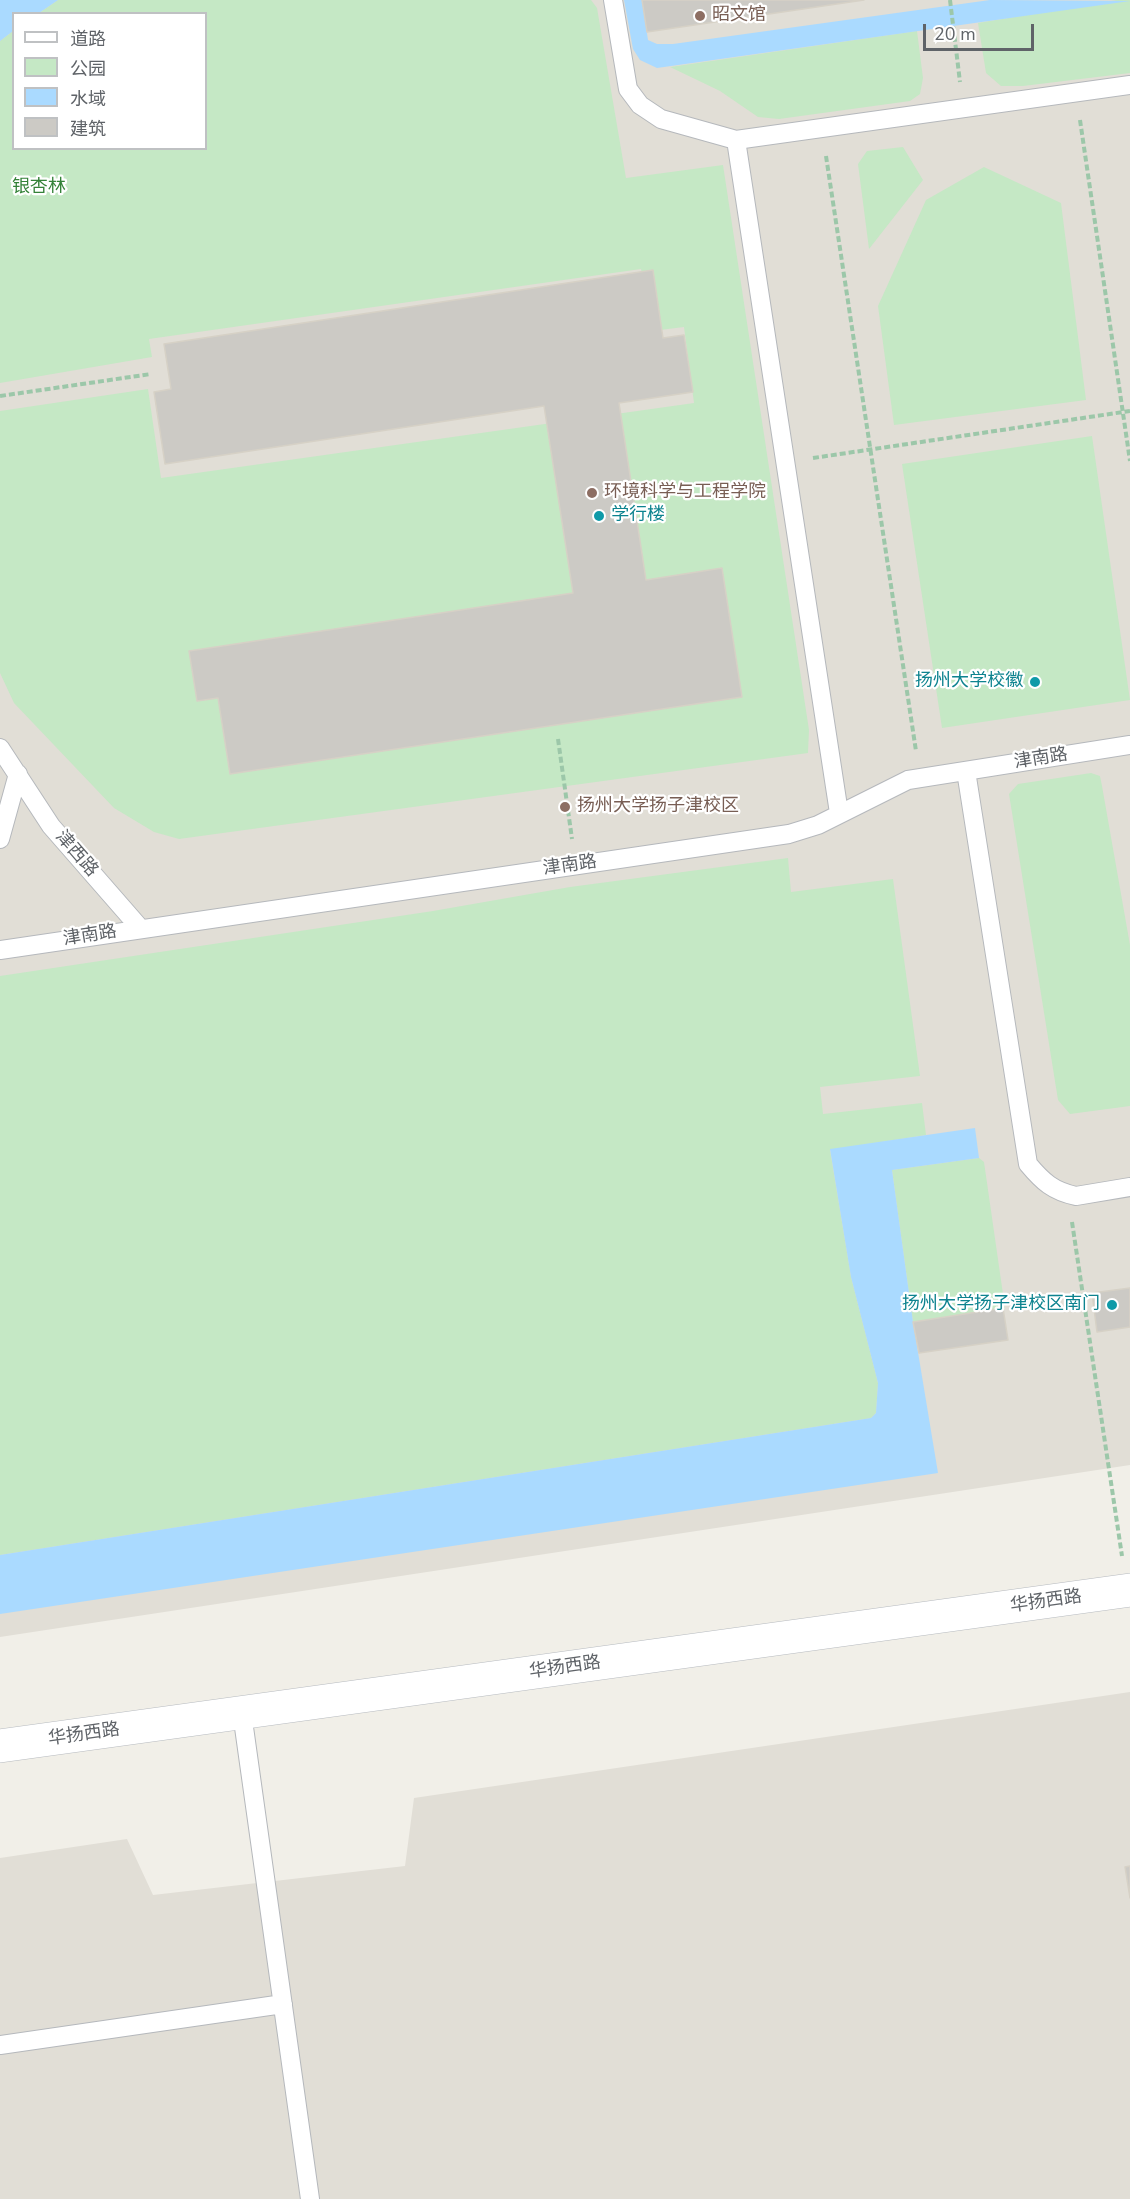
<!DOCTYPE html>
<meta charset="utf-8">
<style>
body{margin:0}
#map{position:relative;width:1130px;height:2199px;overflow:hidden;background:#f1efe8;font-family:"Nunito Sans","Noto Sans SC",sans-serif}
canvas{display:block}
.legend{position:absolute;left:12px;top:12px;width:195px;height:138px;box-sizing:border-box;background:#fff;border:2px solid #bfc1c3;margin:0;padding:8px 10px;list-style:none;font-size:18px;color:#5f6368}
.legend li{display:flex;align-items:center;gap:12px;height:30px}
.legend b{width:30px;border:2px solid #bfc1c3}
.scale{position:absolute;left:923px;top:24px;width:111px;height:27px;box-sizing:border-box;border:3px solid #5f6368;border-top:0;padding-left:8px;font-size:18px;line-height:21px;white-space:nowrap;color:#5f6368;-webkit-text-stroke:4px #fff;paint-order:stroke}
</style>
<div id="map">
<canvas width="1130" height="2199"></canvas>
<ul class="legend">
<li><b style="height:8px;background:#fff"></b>道路</li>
<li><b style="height:16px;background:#c5e8c5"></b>公园</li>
<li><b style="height:16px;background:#aadaff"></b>水域</li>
<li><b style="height:16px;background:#cccac5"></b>建筑</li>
</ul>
<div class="scale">20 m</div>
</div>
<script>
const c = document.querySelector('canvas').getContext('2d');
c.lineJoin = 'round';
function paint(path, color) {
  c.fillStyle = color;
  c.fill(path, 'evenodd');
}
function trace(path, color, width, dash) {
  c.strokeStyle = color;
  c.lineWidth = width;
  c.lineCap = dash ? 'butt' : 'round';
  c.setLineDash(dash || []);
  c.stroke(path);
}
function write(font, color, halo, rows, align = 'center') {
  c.font = font + ' "Nunito Sans","Noto Sans SC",sans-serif';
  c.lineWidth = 4.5;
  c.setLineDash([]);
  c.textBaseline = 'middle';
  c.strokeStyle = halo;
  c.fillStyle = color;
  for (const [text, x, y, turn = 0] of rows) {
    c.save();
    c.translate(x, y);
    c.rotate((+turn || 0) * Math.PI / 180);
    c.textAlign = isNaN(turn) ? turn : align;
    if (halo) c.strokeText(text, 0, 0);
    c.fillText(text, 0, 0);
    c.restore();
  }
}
paint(new Path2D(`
 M0,0H1130V1465L0,1637ZM14,14H206V148H14Z
 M1130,1692V2199H0V1858L127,1839L153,1895L405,1866L414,1798Z`), '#e1ded6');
paint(new Path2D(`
 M58,0H591L597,8L626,178L723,165L809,730L808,753L179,839L154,832L114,808L14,703L0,673V411L148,389L161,478L694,403L684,327L652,331L641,269L149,339L152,357L0,383V41L13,31L14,148H206V14L39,13Z
 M1117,0H1130V73L1023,86H1001L986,73L978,23Z
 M917,31L923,78L920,94L910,101L779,119L758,117L720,91L670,67Z
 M903,147L923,180L869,249L858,164L867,151Z
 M984,167L1061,203L1086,400L894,425L878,306L926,200Z
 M1092,436L1130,700L942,728L902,464Z
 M1091,773L1100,776L1102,786L1130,945V1106L1070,1114L1058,1100L1009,794L1018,784Z
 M788,858L791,892L893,879L920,1076L820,1087L823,1114L922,1103L926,1135L830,1150L851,1277L878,1383L876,1413L871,1418L0,1555V976L433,911L570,887Z
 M979,1158L984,1162L1005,1308L913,1322L892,1170Z`), '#c5e8c5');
paint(new Path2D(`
 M0,0H58L39,13L14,14L13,31L0,41Z
 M624,0H642L648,40L657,44H673L990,0L1130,1L657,68L640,60L633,49Z
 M975,1128L979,1158L892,1170L913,1322L938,1473L0,1614V1555L871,1418L876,1413L878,1383L851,1277L830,1149Z`), '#aadaff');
const building = new Path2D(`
 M642,0H864L647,32Z
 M653,270L663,338L684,335L693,392L619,403L646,580L722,568L742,697L230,774L218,698L197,701L189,651L573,593L544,406L165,464L154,392L171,389L164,344Z
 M1130,1288V1327L1097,1332L1092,1293Z
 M1003,1308L1008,1340L919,1353L913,1322Z
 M1130,1866V1898L1125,1867Z`);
paint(building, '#cccac5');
trace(building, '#d6d1c6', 1.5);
const lane = new Path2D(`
 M613,0L628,89L640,105L661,119L736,140
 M0,748L51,826L140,928
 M966,771L1028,1164C1043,1182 1053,1191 1076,1196L1130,1187
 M839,813L736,140L1130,85
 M0,839L18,774
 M0,950L789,834L818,825L908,780L1130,745
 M242,1713L310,2199
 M0,2045L283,2004`);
const secondary = new Path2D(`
 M0,1746L1130,1590`);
trace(lane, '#b5b8bc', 20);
trace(secondary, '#b6babf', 34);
trace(new Path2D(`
 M950,0L960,82
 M1080,120L1130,461
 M826,156L916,751
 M0,396L151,374
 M813,458L1130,411
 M558,739L572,839
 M1072,1222L1122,1556`), '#9cc7a9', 4, [6, 3]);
trace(lane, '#fff', 18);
trace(secondary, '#fff', 33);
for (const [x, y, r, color] of [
 [700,16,6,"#8d6e63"],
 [592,493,6,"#8d6e63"],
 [599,516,6,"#0f9aa8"],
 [1035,682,6,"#0f9aa8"],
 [565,807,6,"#8d6e63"],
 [1112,1305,6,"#0f9aa8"]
]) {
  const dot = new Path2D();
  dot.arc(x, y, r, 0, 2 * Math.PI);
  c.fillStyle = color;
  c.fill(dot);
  trace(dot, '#fff', 2);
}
write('18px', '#785e54', '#fff', [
 ["昭文馆",712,16],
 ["环境科学与工程学院",604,493],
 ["扬州大学扬子津校区",577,807]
], 'left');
write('18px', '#348238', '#fff', [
 ["银杏林",39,188]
]);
write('18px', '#0d838f', '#fff', [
 ["学行楼",611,516,"left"],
 ["扬州大学校徽",1023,682],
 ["扬州大学扬子津校区南门",1100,1305]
], 'right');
write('18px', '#5f6368', '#fff', [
 ["津南路",1041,759,-9],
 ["津西路",76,854,49],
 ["津南路",570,866,-8],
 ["津南路",90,936,-9],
 ["华扬西路",1046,1602,-8],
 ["华扬西路",565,1668,-8],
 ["华扬西路",84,1735,-8]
]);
</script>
